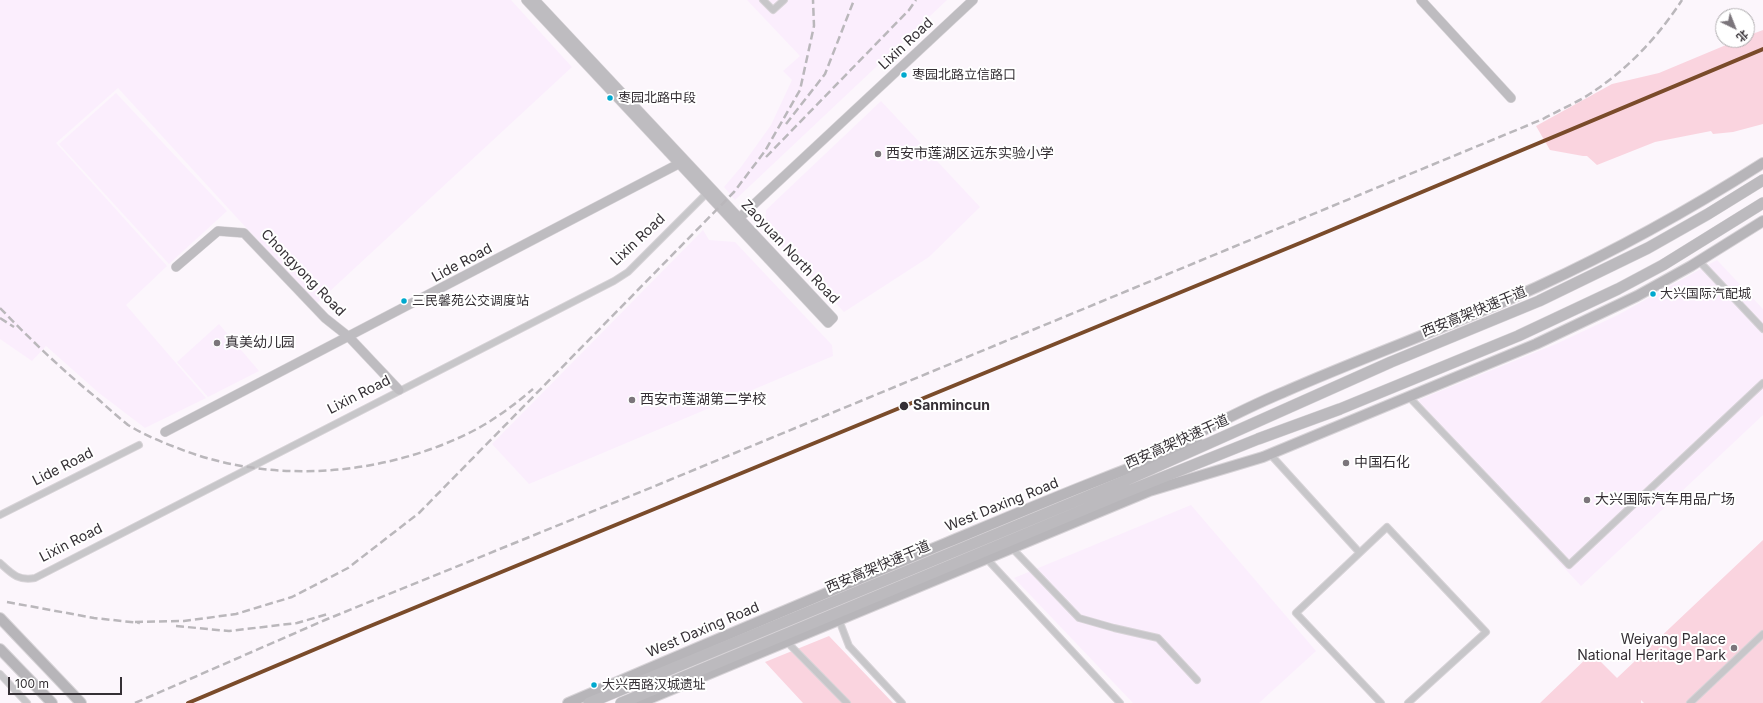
<!DOCTYPE html>
<meta charset="utf-8">
<style>
body{margin:0}
#map{position:relative;width:1763px;height:703px;overflow:hidden;background:#fcf6fc;font-family:Inter,"Noto Sans SC",sans-serif}
canvas{display:block}
.north{position:absolute;left:1715px;top:8px;width:40px;height:40px;box-sizing:border-box;background:#fff;border:1px solid #aeacae;border-radius:50%;rotate:137deg;font-size:11px;font-weight:700;line-height:16px;text-align:center;color:#353035}
.north::after{content:'';display:block;margin:auto;width:14px;height:18px;background:#7b757b;clip-path:polygon(50% 0,100% 100%,50% 72%,0 100%)}
.scale{position:absolute;left:8px;top:677px;width:114px;height:18px;box-sizing:border-box;border:2px solid #353035;border-top:0;padding-left:5px;font-size:12px;line-height:14px;white-space:nowrap;color:#353035;-webkit-text-stroke:3px #fff;paint-order:stroke}
</style>
<div id="map">
<canvas width="1763" height="703"></canvas>
<div class="north">北</div>
<div class="scale">100 m</div>
</div>
<script>
const c = document.querySelector('canvas').getContext('2d');
c.lineJoin = 'round';
function paint(path, color) {
  c.fillStyle = color;
  c.fill(path, 'evenodd');
}
function trace(path, color, width, dash) {
  c.strokeStyle = color;
  c.lineWidth = width;
  c.lineCap = dash ? 'butt' : 'round';
  c.setLineDash(dash || []);
  c.stroke(path);
}
function write(font, color, halo, rows, align = 'center') {
  c.font = font + ' Inter,"Noto Sans SC",sans-serif';
  c.lineWidth = 4;
  c.setLineDash([]);
  c.textBaseline = 'middle';
  c.strokeStyle = halo;
  c.fillStyle = color;
  for (const [text, x, y, turn = 0] of rows) {
    c.save();
    c.translate(x, y);
    c.rotate((+turn || 0) * Math.PI / 180);
    c.textAlign = isNaN(turn) ? turn : align;
    if (halo) c.strokeText(text, 0, 0);
    c.fillText(text, 0, 0);
    c.restore();
  }
}
paint(new Path2D(`
 M0,0H511L572,67L316,304L118,88L56,143L167,266L126,305L206,398L145,428L99,393L46,346L32,361L0,339Z
 M747,0H947L735,200L724,187L741,167L771,125L792,80L783,71L800,56Z
 M116,93L227,211L169,264L59,144Z
 M881,101L980,207L929,257L844,312L765,229L766,210Z
 M703,230L709,240L735,242L832,345L833,356L529,484L492,444Z
 M1717,260L1763,309V415L1581,586L1411,403L1556,344L1618,315Z
 M219,324L259,371L208,397L177,362Z
 M1191,505L1316,651L1259,703H1133L1014,578Z`), '#fbeefd');
paint(new Path2D(`
 M1763,30V124L1733,132L1713,134L1711,131L1655,142L1597,165L1587,156H1583L1550,150L1536,126L1612,84L1659,73L1738,40H1747V36Z
 M1763,540V703H1644L1641,700V703H1540L1592,653L1617,678Z
 M829,636L893,703H803L765,662Z`), '#fad4df');
const street = new Path2D(`
 M763,0L773,10L784,0
 M1699,261L1763,329
 M1409,397L1569,565L1763,383
 M1270,454L1359,552
 M0,515L139,445
 M1012,548L1079,618L1114,628L1158,638L1197,680
 M986,558L1120,703
 M0,563C12,574 18,581 35,578L614,281L628,272L709,191
 M839,620L849,646L902,703
 M787,642L847,703
 M0,674L27,703
 M1381,703L1296,613L1387,527L1486,632L1408,703
 M1690,703L1763,634`);
const secondary = new Path2D(`
 M526,0L828,323L833,318L535,0
 M1421,0L1511,98
 M736,221L973,0
 M176,267L218,231L244,233L325,318L349,337L399,390
 M165,432L684,161`);
const primary = new Path2D(`
 M1171,447C1208,428 1245,408 1284,392C1368,355 1454,325 1537,287C1615,251 1691,209 1763,163
 M1146,492L1263,457L1536,344L1637,296L1691,266L1763,221
 M0,618L81,703
 M0,649L52,703
 M568,703C694,649 820,595 946,543C1030,508 1112,473 1198,443
 M639,703L1152,490`);
const highway = new Path2D(`
 M589,703L1122,482L1391,362L1539,301L1648,248L1708,214L1763,180
 M621,703L1126,492L1258,439L1340,409L1518,336L1618,289L1663,265L1763,203`);
trace(street, '#d7d3d7', 8);
trace(secondary, '#d7d3d7', 10);
trace(primary, '#d7d3d7', 12);
trace(highway, '#d7d3d7', 12);
trace(street, '#c7c6c9', 6);
trace(secondary, '#bebcc0', 9);
trace(primary, '#b7b5b9', 10);
trace(highway, '#bcbabe', 11);
trace(new Path2D(`
 M786,124L825,74L854,0
 M766,157L909,10L916,0
 M0,308C31,340 63,371 98,399C108,408 118,417 128,425C143,434 159,441 175,447C268,485 381,477 471,432C493,421 514,405 533,389
 M0,318L14,327
 M7,602L94,618L140,623
 M135,622L184,621L236,614L292,597L348,568L419,513L734,192L765,151L800,90L814,26L813,0
 M176,626L229,631L297,623L328,614
 M135,703L325,620L655,486L1543,119C1561,109 1581,101 1597,89C1631,66 1660,34 1682,0`), '#bab7bb', 2.5, [8, 4]);
trace(new Path2D(`
 M188,703L363,629L1305,241L1763,49`), '#7a4b2a', 4);
for (const [x, y, r, color] of [
 [904,75,3.5,"#00a9ce"],
 [610,98,3.5,"#00a9ce"],
 [878,154,4,"#7b757b"],
 [1653,294,3.5,"#00a9ce"],
 [404,301,3.5,"#00a9ce"],
 [217,343,4,"#7b757b"],
 [632,400,4,"#7b757b"],
 [904,406,5,"#353035"],
 [1346,463,4,"#7b757b"],
 [1587,500,4,"#7b757b"],
 [1734,648,4,"#7b757b"],
 [594,685,3.5,"#00a9ce"]
]) {
  const dot = new Path2D();
  dot.arc(x, y, r, 0, 2 * Math.PI);
  c.fillStyle = color;
  c.fill(dot);
  trace(dot, '#fff', 1.5);
}
write('13px', '#353035', '#fff', [
 ["枣园北路立信路口",912,75],
 ["枣园北路中段",618,98],
 ["大兴国际汽配城",1660,294],
 ["三民馨苑公交调度站",412,301],
 ["大兴西路汉城遗址",602,685]
], 'left');
write('14px', '#353035', '#fff', [
 ["Lixin Road",906,44,-43],
 ["Lixin Road",638,240,-43],
 ["Zaoyuan North Road",790,252,47],
 ["Lide Road",462,263,-28],
 ["Chongyong Road",303,273,46],
 ["西安高架快速干道",1474,312,-22],
 ["Lixin Road",359,395,-27],
 ["西安高架快速干道",1177,442,-24],
 ["Lide Road",63,467,-27],
 ["West Daxing Road",1002,505,-22],
 ["Lixin Road",71,543,-27],
 ["西安高架快速干道",878,567,-23],
 ["West Daxing Road",703,630,-23]
]);
write('14px', '#353035', '#fff', [
 ["西安市莲湖区远东实验小学",886,154],
 ["真美幼儿园",225,343],
 ["西安市莲湖第二学校",640,400],
 ["中国石化",1354,463],
 ["大兴国际汽车用品广场",1595,500],
 ["Weiyang Palace",1726,640,"right"],
 ["National Heritage Park",1726,656,"right"]
], 'left');
write('bold 14px', '#353035', '#fff', [
 ["Sanmincun",913,406]
], 'left');
</script>
